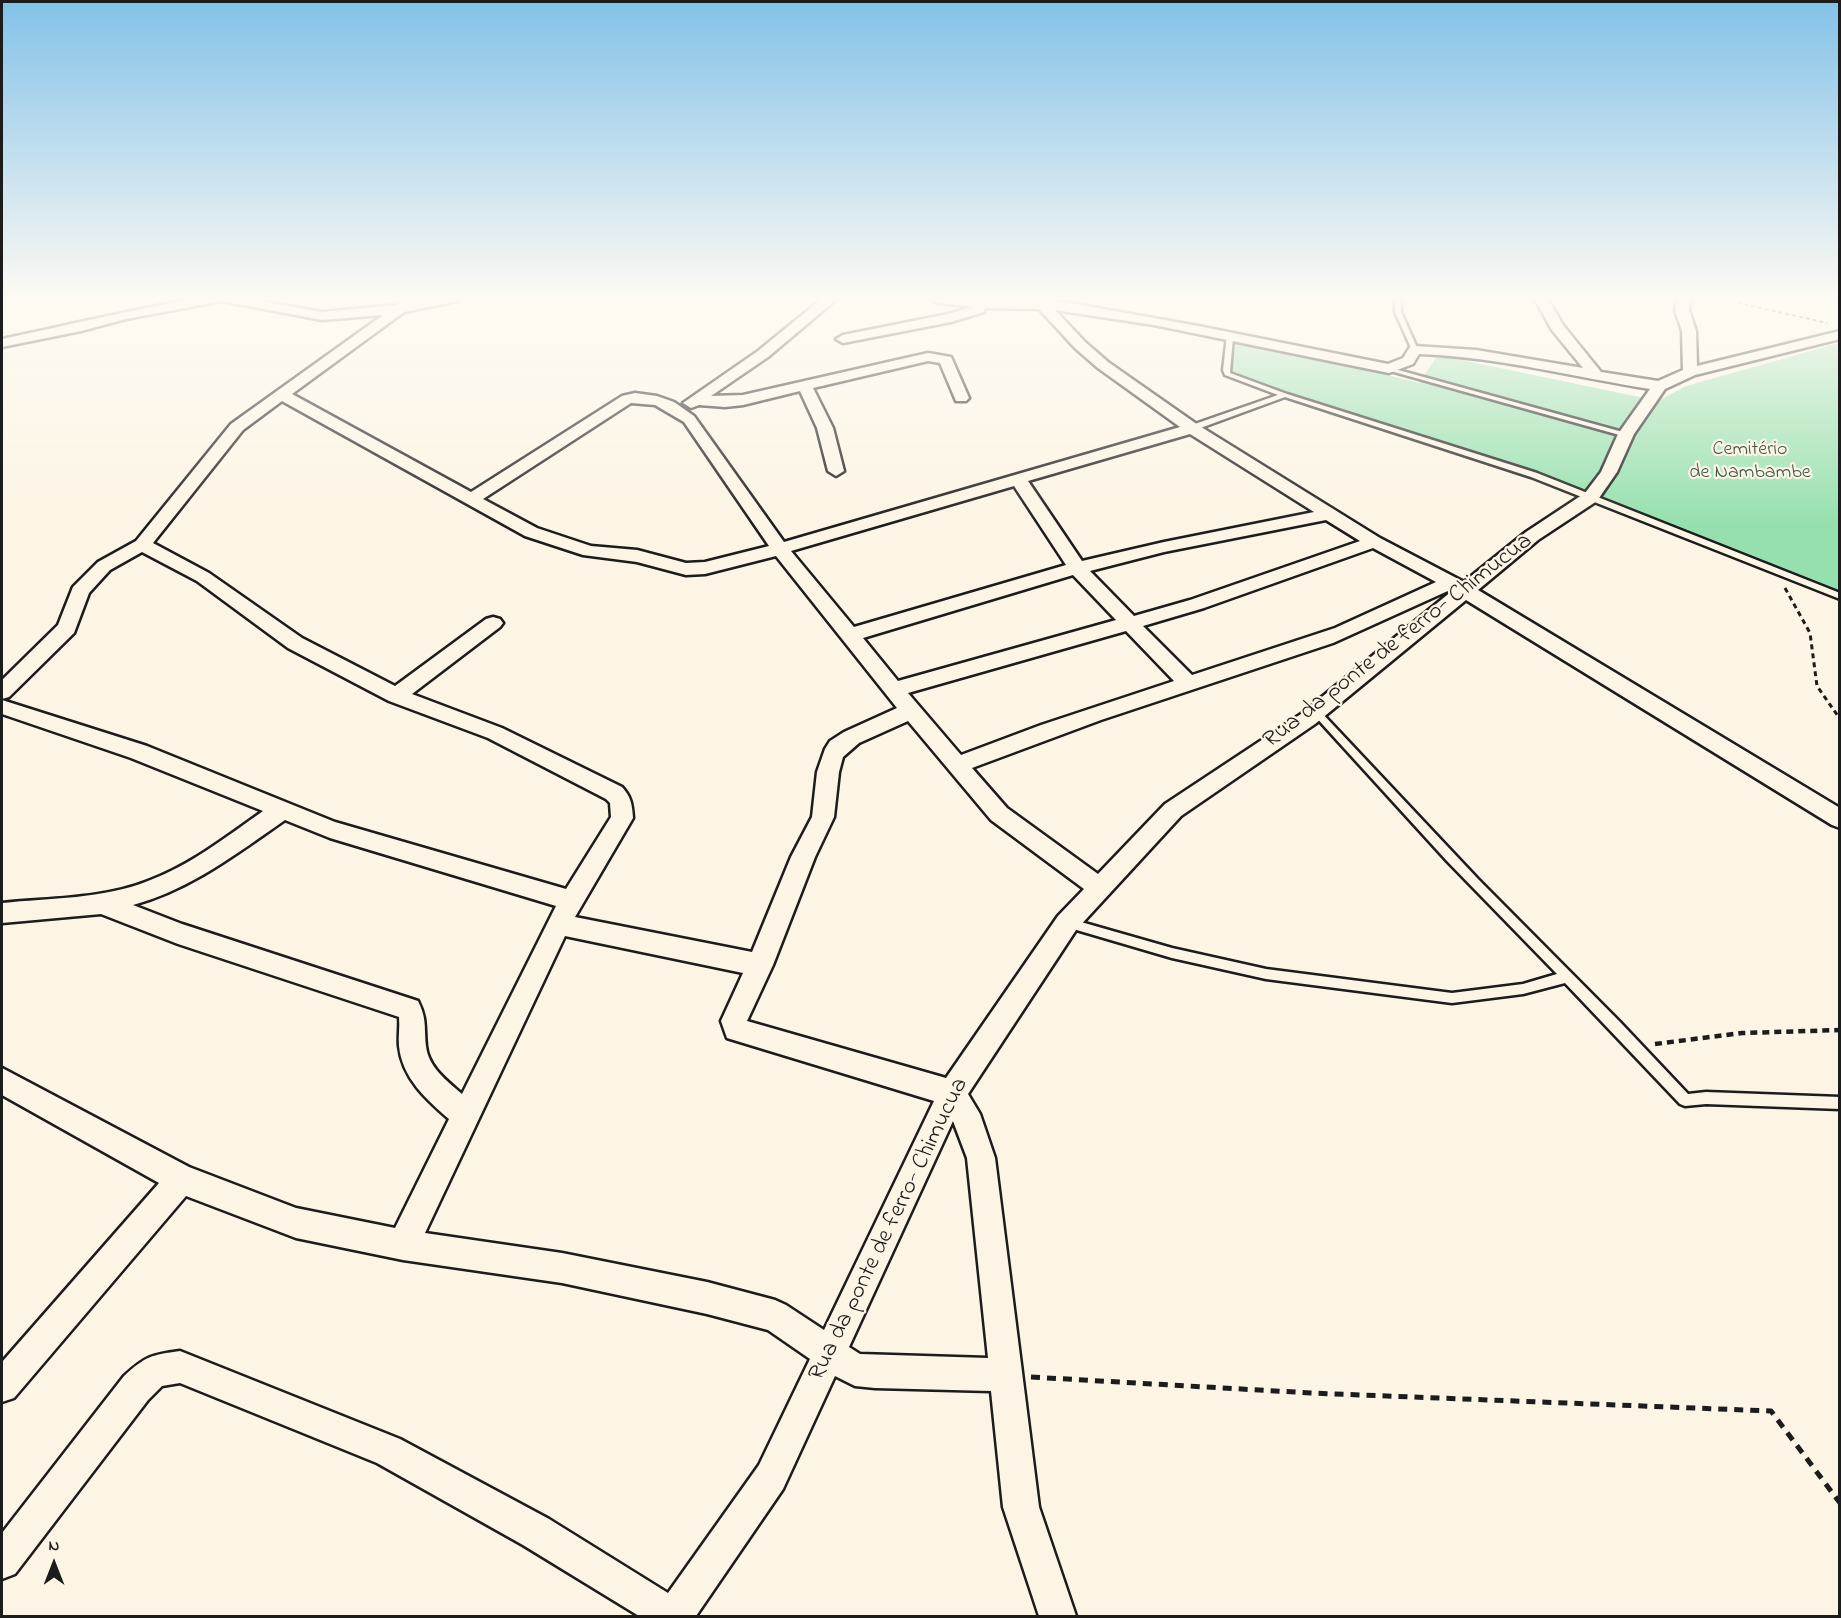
<!DOCTYPE html>
<meta charset="utf-8">
<style>
body{margin:0}
#map{position:relative;width:1841px;height:1618px;overflow:hidden;background:#fcf5e5;font-family:"Indie Flower",sans-serif}
canvas{display:block}
.frame{position:absolute;inset:0;border:3px solid #1c1c1c;pointer-events:none}
.north{position:absolute;left:24px;top:1534px;width:60px;height:60px;-webkit-text-stroke:4px #fcf5e5;paint-order:stroke;rotate:0deg;font-size:16px;font-weight:700;line-height:24px;text-align:center;color:#1c1c1c}
.north::after{content:'';display:block;margin:auto;width:21px;height:27px;background:#1c1c1c;clip-path:polygon(50% 0,100% 100%,50% 72%,0 100%)}
</style>
<div id="map">
<canvas width="1841" height="1618"></canvas>
<div class="frame"></div>
<div class="north">N</div>
</div>
<script>
const c = document.querySelector('canvas').getContext('2d');
c.lineJoin = 'round';
function paint(path, color) {
  c.fillStyle = color;
  c.fill(path, 'evenodd');
}
function trace(path, color, width, dash) {
  c.strokeStyle = color;
  c.lineWidth = width;
  c.lineCap = dash ? 'butt' : 'round';
  c.setLineDash(dash || []);
  c.stroke(path);
}
function write(font, color, halo, rows, align = 'center') {
  c.font = font + ' "Indie Flower",sans-serif';
  c.lineWidth = 4.5;
  c.setLineDash([]);
  c.textBaseline = 'middle';
  c.strokeStyle = halo;
  c.fillStyle = color;
  for (const [text, x, y, turn = 0] of rows) {
    c.save();
    c.translate(x, y);
    c.rotate((+turn || 0) * Math.PI / 180);
    c.textAlign = isNaN(turn) ? turn : align;
    if (halo) c.strokeText(text, 0, 0);
    c.fillText(text, 0, 0);
    c.restore();
  }
}
paint(new Path2D(`
 M1231,341L1322,359L1419,383L1438,355L1658,401L1686,386L1839,343V596L1534,475L1285,395L1227,374Z`), '#96e0af');
const lane = new Path2D(`
 M1395,298H1401V312L1418,350L1417,351L1412,350L1395,312Z
 M1230,334L1233,336L1230,373L1287,394L1537,473L1840,593V599L1531,477L1285,397L1195,430H1189V426L1278,395L1225,375L1223,370L1227,336Z
 M1387,368H1391L1630,434L1623,436L1387,370Z
 M1316,709L1319,710L1478,879L1620,1022L1688,1094L1706,1092L1840,1097V1109L1706,1104L1685,1106L1680,1104L1565,983L1523,994L1452,1003L1266,979L1172,958L1063,926L1061,923L1063,920L1067,918L1172,948L1266,969L1452,993L1523,984L1557,974L1447,861L1313,714L1311,712Z`);
const street = new Path2D(`
 M198,298H246L322,312L396,305L407,298H421L420,301L434,298H458L457,301L404,312L292,394L471,492L622,396L635,393L657,396L674,402L694,416L784,542L1180,427L1098,368L1075,348L1039,309L985,308L984,312L951,322L843,343L836,339L843,335L948,314L972,307L935,302L929,298L1042,300L1075,304L1193,325L1388,364L1403,358L1410,347L1415,346L1476,350L1583,368L1552,330L1534,298H1547L1563,325L1601,372L1658,381L1683,370L1682,331L1675,310L1677,298H1690L1689,310L1696,331L1697,366L1840,331V339L1695,375L1665,389L1634,434L1617,472L1597,501L1538,540L1478,590L1840,808V828L1832,825L1466,600L1315,724L1181,816L1076,930L968,1094L980,1114L995,1158L1039,1507L1076,1616H1039L1003,1507L991,1391L875,1388L855,1386L835,1376L783,1489L696,1616H639L523,1545L377,1463L180,1383L162,1386L148,1400L15,1574L2,1579V1533L124,1376C146,1356 151,1355 180,1351L400,1439L549,1519L668,1593L759,1465L810,1359L768,1330L707,1314L562,1283L403,1260L296,1238L186,1196L14,1398L2,1402V1362L159,1183L2,1095V1068L189,1167L296,1208L395,1228L449,1119C427,1100 402,1078 399,1046C398,1037 400,1027 399,1017L178,944L101,914L2,923V903C50,898 103,899 148,881C191,865 226,837 263,811L131,758L2,714V700L147,746L335,822L566,889L611,817L610,803L606,799L488,738L389,701L288,648L197,581L142,552L110,570L89,593L74,633L9,697L2,699V680L58,625L73,587L98,562L136,541L231,424L383,315L322,320L222,301L126,319L81,331L2,347V339C67,325 132,310 198,298ZM1055,310L1154,325L1389,373L1413,364L1419,354C1498,357 1574,377 1650,389L1618,434L1601,472L1585,493L1526,532L1464,582L1380,538L1198,425L1108,362L1085,342ZM282,401L525,536L583,555L637,562L686,575L705,574L776,556L897,708L844,732L830,741L825,749L817,772L812,817L791,857L752,952L575,917L633,818C632,804 631,797 622,787L502,728L412,694L500,627L503,623L500,619L493,617L486,619L395,686L302,638L209,573L153,543L243,430ZM631,403L655,405L684,422L769,546L705,562L686,563L637,550L591,546L537,528L483,499ZM1190,434L1314,512L1164,542L1082,561L1028,481ZM1014,486L1066,565L854,627L791,551ZM1326,520L1360,541L1190,600L1134,616L1090,571L1164,552ZM1373,548L1436,582L1335,628L1192,675L1143,626L1204,608ZM1073,575L1116,620L898,681L863,638ZM1450,590L1452,591L1301,714L1165,804L1098,874L1007,808L972,768L1101,720L1333,643ZM1126,631L1174,681L1041,725L961,755L908,693ZM908,721L991,820L1084,889L1058,916L946,1078L747,1021L773,965L815,857L834,817L839,772L843,757L859,743ZM285,820L330,838L556,906L462,1094C447,1081 428,1067 426,1046C424,1027 427,1019 418,1001L182,924L133,905C191,889 236,854 285,820ZM565,936L743,973L721,1021L727,1038L934,1101L824,1330L786,1305L775,1300L707,1282L562,1253L425,1233ZM953,1121L967,1158L988,1358L860,1354L849,1347Z
 M823,298H838L768,357L711,396L743,395L928,353L951,357L969,398L966,401H956L940,363L928,361L813,388L833,428L844,471L836,476L828,471L817,428L800,391L743,405L725,407L699,405L691,408L683,403L758,351Z`);
trace(lane, '#1c1c1c', 5);
trace(street, '#1c1c1c', 5);
trace(new Path2D(`
 M1717,298L1827,323`), '#1c1c1c', 2, [4, 3]);
trace(new Path2D(`
 M1785,588L1810,633L1817,686L1840,719`), '#1c1c1c', 3, [5, 4]);
trace(new Path2D(`
 M1655,1044L1742,1033L1840,1030`), '#1c1c1c', 4.5, [7, 5]);
trace(new Path2D(`
 M1031,1377L1311,1393L1771,1411L1840,1503`), '#1c1c1c', 5, [9, 7]);
paint(lane, '#fcf5e5');
paint(street, '#fcf5e5');
const sky = c.createLinearGradient(0, 0, 0, 524);
sky.addColorStop(0, '#82c2e8');
sky.addColorStop(0.57, '#fefaf3');
sky.addColorStop(1, '#fefaf300');
c.fillStyle = sky;
c.fillRect(0, 0, 1841, 524);
write('20px', '#415748', '#fcf5e5', [
 ["Cemitério",1750,451],
 ["de Nambambe",1750,474]
]);
write('24px', '#1c1c1c', '#fcf5e5', [
 ["Rua da ponte de ferro- Chimucua",1399,642,-38],
 ["Rua da ponte de ferro- Chimucua",890,1230,-64]
]);
</script>
